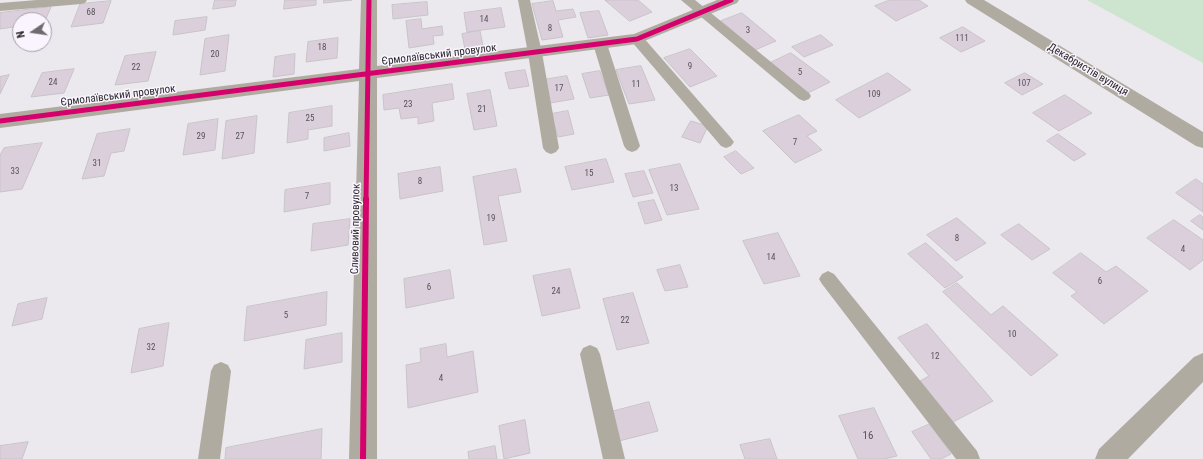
<!DOCTYPE html>
<meta charset="utf-8">
<style>
body{margin:0}
#map{position:relative;width:1203px;height:459px;overflow:hidden;background:#ebe8ee;font-family:"Roboto Condensed",sans-serif}
canvas{display:block}
.north{position:absolute;left:12px;top:12px;width:40px;height:40px;box-sizing:border-box;background:#f9f4fe;border:1px solid #a6a2aa;border-radius:50%;rotate:257deg;font-size:11px;font-weight:700;line-height:16px;text-align:center;color:#2a282b}
.north::after{content:'';display:block;margin:auto;width:14px;height:18px;background:#6e6b6f;clip-path:polygon(50% 0,100% 100%,50% 72%,0 100%)}
</style>
<div id="map">
<canvas width="1203" height="459"></canvas>
<div class="north">N</div>
</div>
<script>
const c = document.querySelector('canvas').getContext('2d');
c.lineJoin = 'round';
function paint(path, color) {
  c.fillStyle = color;
  c.fill(path, 'evenodd');
}
function trace(path, color, width, dash) {
  c.strokeStyle = color;
  c.lineWidth = width;
  c.lineCap = dash ? 'butt' : 'round';
  c.setLineDash(dash || []);
  c.stroke(path);
}
function write(font, color, halo, rows, align = 'center') {
  c.font = font + ' "Roboto Condensed",sans-serif';
  c.lineWidth = 3;
  c.setLineDash([]);
  c.textBaseline = 'middle';
  c.strokeStyle = halo;
  c.fillStyle = color;
  for (const [text, x, y, turn = 0] of rows) {
    c.save();
    c.translate(x, y);
    c.rotate((+turn || 0) * Math.PI / 180);
    c.textAlign = isNaN(turn) ? turn : align;
    if (halo) c.strokeText(text, 0, 0);
    c.fillText(text, 0, 0);
    c.restore();
  }
}
paint(new Path2D(`
 M1087,0H1203V63Z`), '#cde5ce');
const building = new Path2D(`
 M215,0H236L235,6L213,9Z
 M285,0H316V5L284,9Z
 M324,0H352L324,3Z
 M605,0H638L652,12L630,21Z
 M890,0H919L928,6L896,21L875,6Z
 M111,1L103,23L71,27L80,4Z
 M553,1L556,11L573,9L576,17L558,20L563,37L542,40L532,4Z
 M427,2L428,15L393,19L392,5Z
 M51,7L44,23V20H20V26L0,29V13Z
 M501,8L505,27L467,32L464,13Z
 M599,11L608,35L588,38L580,13Z
 M742,13L776,41L755,50L721,21Z
 M207,17L205,30L173,35L175,21Z
 M421,19L422,29L442,26L443,35L433,36L434,44L409,48L406,21Z
 M963,27L985,41L961,52L940,38Z
 M480,31L484,51L466,54L462,34Z
 M229,35L225,71L200,75L205,39Z
 M821,35L833,45L804,57L792,47Z
 M338,38L337,58L306,62L308,42Z
 M690,49L717,76L690,87L664,58Z
 M156,52L148,81L115,85L125,56Z
 M791,53L830,82L808,93L770,63Z
 M295,54L294,74L273,77L275,57Z
 M641,66L655,100L629,104L616,70Z
 M74,69L64,93L31,97L42,73Z
 M525,70L529,86L509,89L505,73Z
 M600,71L609,95L590,98L582,74Z
 M888,73L911,90L859,118L836,100Z
 M1025,73L1043,84L1022,95L1005,83Z
 M9,75L0,94V77Z
 M567,76L574,99L550,103L543,80Z
 M452,84L454,99L432,103L434,121L418,124V117L401,119L399,108L384,110L383,95Z
 M490,90L497,126L474,130L467,94Z
 M1065,95L1092,113L1059,131L1033,113Z
 M332,106V126L308,130V139L287,143L289,113Z
 M568,111L574,134L558,137L551,114Z
 M799,115L817,131L807,136L822,150L795,163L763,131Z
 M257,116L254,153L222,159L226,121Z
 M218,119L215,150L183,155L188,124Z
 M691,121L708,126L700,143L682,137Z
 M130,129L124,151L111,153L104,176L82,179L97,134Z
 M349,133L350,146L324,151V138Z
 M1058,134L1086,154L1074,161L1047,141Z
 M42,143L22,189L0,192V155L4,148Z
 M736,151L754,168L741,174L724,157Z
 M606,159L614,182L572,190L565,167Z
 M680,164L699,209L667,215L649,170Z
 M440,167L443,191L400,199L398,174Z
 M516,169L521,192L498,196L507,241L484,245L473,177Z
 M644,171L653,193L633,197L625,174Z
 M1196,179L1203,184V212L1176,193Z
 M330,183V204L284,212L285,190Z
 M654,200L662,220L645,224L638,203Z
 M1200,215L1203,217V230L1191,221Z
 M957,218L986,243L956,261L927,235Z
 M350,219L348,245L311,251L313,224Z
 M1174,220L1203,240V260L1190,270L1147,238Z
 M1019,224L1050,249L1032,260L1001,235Z
 M778,233L800,276L764,284L743,241Z
 M926,243L963,277L945,288L908,254Z
 M1081,253L1106,272L1116,266L1148,291L1104,324L1071,296L1077,292L1053,273Z
 M680,265L688,287L665,291L657,270Z
 M570,269L580,308L542,316L533,276Z
 M450,270L454,298L406,308L404,279Z
 M957,283L991,315L1003,306L1058,355L1031,376L943,292Z
 M327,292L326,325L244,341L247,307Z
 M633,293L649,343L617,350L603,299Z
 M47,298L42,319L12,326L18,304Z
 M169,323L163,366L131,373L139,329Z
 M927,324L993,401L953,422L920,381L929,376L898,338Z
 M342,333V362L304,369L306,340Z
 M446,344L447,357L473,351L478,392L408,408L406,365L421,362L420,349Z
 M649,402L658,431L619,441L611,412Z
 M874,408L897,456L884,459H858L839,416Z
 M525,420L530,453L504,459L499,426Z
 M930,424L951,454L941,459H931L912,432Z
 M322,429L321,459H225L226,448Z
 M770,439L777,459H745L740,445Z
 M28,442L22,459H0V446Z
 M495,446L497,459H469L468,452Z`);
paint(building, '#dccfdc');
trace(building, '#c7c4c8', 1);
paint(new Path2D(`
 M37,0H87L85,3L81,4L0,11V3Z
 M518,0H530L542,53L559,148L556,152L551,154L546,152L543,148L528,53Z
 M681,0H695L809,93L811,96L809,99L804,101L799,99Z
 M637,35L642,36L731,138L734,142L731,146L726,148L721,146L632,42L630,39L632,36Z
 M600,40L605,41L607,44L640,146L637,150L632,152L627,150L624,146L593,44L595,41Z
 M828,271L834,274L977,451L980,459H956L822,284L819,279L822,274Z
 M590,345L597,348L600,354L625,459H603L580,354L583,348Z
 M221,362L228,365L231,371L220,459H198L211,371L214,365Z`), '#b0aba0');
paint(new Path2D(`
 M361,0H377V66L634,34L717,0H739L737,3L637,44L377,78V459H349L359,81L0,128V114L359,69Z
 M965,0H984L1203,132V148L1196,146L967,3Z
 M1203,353V382L1128,459H1095L1099,449L1194,357Z`), '#b0aba0');
trace(new Path2D(`
 M0,121L637,39L731,0
 M366,200L369,0`), '#d6006c', 5);
trace(new Path2D(`
 M363,459L366,199`), '#d6006c', 6);
write('9px', '#565257', null, [
 ["68",91,13],
 ["14",484,20],
 ["8",550,29],
 ["3",748,31],
 ["111",962,39],
 ["18",322,48],
 ["20",215,55],
 ["9",690,67],
 ["22",136,68],
 ["5",800,73],
 ["24",53,83],
 ["107",1024,84],
 ["11",636,85],
 ["17",559,89],
 ["109",874,95],
 ["23",408,105],
 ["21",482,110],
 ["25",310,119],
 ["29",201,137],
 ["27",240,137],
 ["7",795,143],
 ["31",97,164],
 ["33",15,172],
 ["15",589,174],
 ["8",420,182],
 ["13",674,189],
 ["7",307,197],
 ["19",491,219],
 ["8",957,239],
 ["4",1183,250],
 ["14",771,258],
 ["6",1100,282],
 ["6",429,288],
 ["24",556,292],
 ["5",286,316],
 ["22",625,321],
 ["10",1012,335],
 ["32",151,348],
 ["12",935,357],
 ["4",441,379]
]);
write('11px', '#2a282b', '#f9f4fe', [
 ["Єрмолаївський провулок",439,55,-7],
 ["Декабристів вулиця",1088,70,31],
 ["Єрмолаївський провулок",118,96,-7],
 ["Сливовий провулок",356,229,-89]
]);
write('11px', '#565257', null, [
 ["16",868,436]
]);
</script>
